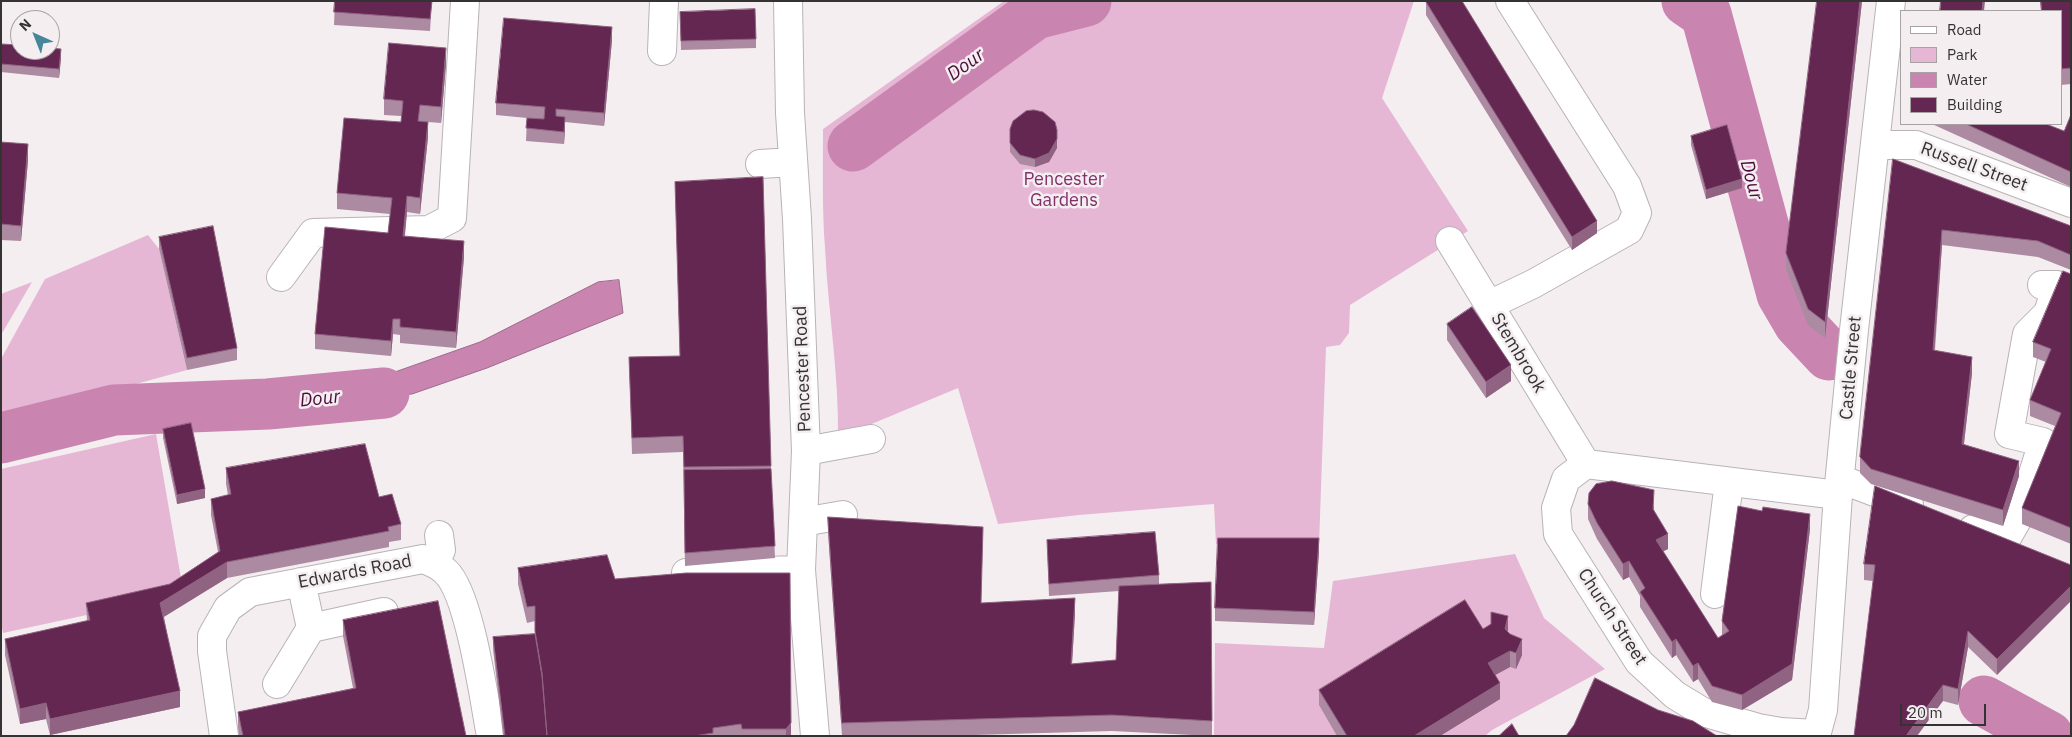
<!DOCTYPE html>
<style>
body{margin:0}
#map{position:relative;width:2072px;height:737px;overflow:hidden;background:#f4eef1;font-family:"IBM Plex Sans",sans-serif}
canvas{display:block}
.frame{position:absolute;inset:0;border:2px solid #343233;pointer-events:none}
.legend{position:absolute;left:1900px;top:10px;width:162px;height:115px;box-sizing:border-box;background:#f4eef1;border:1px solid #a7a3a5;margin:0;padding:6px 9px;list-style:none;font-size:15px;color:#343233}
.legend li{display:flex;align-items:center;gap:10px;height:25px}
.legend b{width:25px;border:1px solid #a7a3a5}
.north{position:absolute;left:10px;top:10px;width:50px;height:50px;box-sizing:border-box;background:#f4eef1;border:1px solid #a7a3a5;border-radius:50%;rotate:316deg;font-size:14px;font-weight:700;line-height:20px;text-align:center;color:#343233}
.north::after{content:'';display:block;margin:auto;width:18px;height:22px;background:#458799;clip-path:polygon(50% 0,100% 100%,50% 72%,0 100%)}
.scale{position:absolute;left:1900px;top:704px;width:86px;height:22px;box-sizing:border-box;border:2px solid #343233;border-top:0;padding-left:6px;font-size:15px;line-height:18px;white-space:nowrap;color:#343233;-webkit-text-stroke:4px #f4eef1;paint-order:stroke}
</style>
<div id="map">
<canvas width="2072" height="737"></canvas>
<div class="frame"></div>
<ul class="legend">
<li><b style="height:6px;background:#fff"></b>Road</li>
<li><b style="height:14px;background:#e6b7d4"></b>Park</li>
<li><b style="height:14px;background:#c984b0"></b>Water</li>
<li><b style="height:14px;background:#642751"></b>Building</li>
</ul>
<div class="north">N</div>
<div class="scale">20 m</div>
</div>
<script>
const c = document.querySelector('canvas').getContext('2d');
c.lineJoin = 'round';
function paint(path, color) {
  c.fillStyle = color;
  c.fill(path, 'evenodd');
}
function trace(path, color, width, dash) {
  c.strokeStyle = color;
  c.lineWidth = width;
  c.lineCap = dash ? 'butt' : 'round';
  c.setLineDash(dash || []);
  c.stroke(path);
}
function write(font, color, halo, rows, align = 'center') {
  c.font = font + ' "IBM Plex Sans",sans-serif';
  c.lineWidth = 5;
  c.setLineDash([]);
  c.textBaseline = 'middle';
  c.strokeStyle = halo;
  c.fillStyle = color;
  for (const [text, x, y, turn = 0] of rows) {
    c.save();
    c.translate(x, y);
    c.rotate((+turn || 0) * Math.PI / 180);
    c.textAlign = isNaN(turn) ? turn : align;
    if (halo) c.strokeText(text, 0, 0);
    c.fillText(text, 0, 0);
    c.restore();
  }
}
paint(new Path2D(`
 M1004,1H1414L1382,98L1468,231L1350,305L1349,333L1340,345L1326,347L1319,545L1216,544L1214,504L1079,515L998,524L958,388L838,438C839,374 828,311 825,248C822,209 823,169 823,129Z
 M148,235L159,249L187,370L1,421V359L45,279Z
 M32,282L1,335V294Z
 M156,434L181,578L161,599L3,633L1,623V469Z
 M1515,554L1544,618L1605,669L1492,730L1485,736H1214L1215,643L1324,648L1333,581Z`), '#e6b7d4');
const water = new Path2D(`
 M619,280L623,313L487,368L412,394L114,410L1,440V419L167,386L392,373L480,342L598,282Z`);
paint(water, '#c984b0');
trace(water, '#9c6b8a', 1);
trace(new Path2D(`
 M1687,1L1706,14L1782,294L1799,323L1829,355
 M853,146L1035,14L1086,1
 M1,438L114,410L268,404L384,393
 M1984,701L2048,736`), '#c984b0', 51);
const minor = new Path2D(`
 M788,1L790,113L797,219L806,451L801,570L815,736
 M662,51L664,1
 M1875,145H1916L2071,203
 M760,164L793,162
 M1450,241L1586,464
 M281,277L313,233L429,230L452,218L465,1
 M1489,305L1533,284L1629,230L1637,213L1627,186L1510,1
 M806,451L871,439
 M1840,479L1909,505
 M803,522L843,515
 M1973,529L2005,541L2020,515L2043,442L2009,434L2027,334L2048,313L2057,285H2042
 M435,563L441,550L439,535
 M686,573L801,570
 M301,582L311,628L384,612
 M1715,594L1729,482
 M277,684L311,628
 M1816,734L1781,732L1758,728L1703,712L1675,695L1639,662L1558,534L1556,508L1566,479L1586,464L1838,495
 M224,736L212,651V636L228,608L250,592L423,559C432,562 439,565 446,572C470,595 484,700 491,736
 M1816,736L1823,710L1838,495L1854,330L1891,1`);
trace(minor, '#b9b3b7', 30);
trace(minor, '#fff', 28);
paint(new Path2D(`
 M335,1H432L430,31L334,25Z
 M1817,1H1862L1825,338L1808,325L1786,269V253Z
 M2040,1H2071V84L2061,85V11H2041Z
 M1426,2L1597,233L1572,250L1426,15Z
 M680,12L756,39V48L681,50Z
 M612,40L604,126L565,122L564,144L526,141L527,118L496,115V103Z
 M1,44L61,58L59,78L1,72Z
 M446,64L441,123L428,122V137L420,214L407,212L405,236L464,257L456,348L400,343V335L393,334L391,356L315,349V334L388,233L390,214L337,209V193L401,122V116L384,115V99Z
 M2071,115V187L1932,124H2046L2064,131Z
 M1010,129L1057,148L1049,162L1035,167L1020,164L1010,152Z
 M1691,136L1742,188L1706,199L1691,145Z
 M1,142L28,160L21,241L1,240Z
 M1893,159L2071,226V270L2038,257L1942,245L1935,350L1972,373L1964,444L2019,476L2003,526L1871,484L1860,473V457Z
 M763,177L771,469L775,558L685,566L683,452L632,454L629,357L680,356L675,182Z
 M159,237L237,348V360L187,370L159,249Z
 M2071,274V544L2022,524V508L2055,426L2030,416V400L2046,362L2033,357V342Z
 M1447,324L1511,381L1486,398L1447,340Z
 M163,429L205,498L177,504L163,438Z
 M226,468L379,497L401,524V540L389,542V547L227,578L164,617L180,707L50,735L46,719L20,724L5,655V639L87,621L86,603L170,584L218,552L211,515V499L228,495L226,484Z
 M1588,504L1654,506V511L1668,549L1663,551L1718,638L1722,635V621L1810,529L1792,680L1742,710L1712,702L1698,679L1693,682L1676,655L1672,658L1640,607V596L1629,577L1623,580L1597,539L1588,519Z
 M828,517L982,603L1075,613L1072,664L1116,660L1119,591L1049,596L1047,540L1159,575V584L1211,582L1212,736L1112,731L941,736H842L828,532Z
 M1319,551L1314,625L1215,621V608Z
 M1864,564L2071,565L1997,675L1968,647L1958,705L1943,701L1873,581L1864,580Z
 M518,568L615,579L686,573L791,736H503L493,649V637L535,634V621L527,623L518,584Z
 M1491,612L1508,632L1522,655L1516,669L1510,667L1495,675L1500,699L1440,736H1337L1319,705V690L1483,629L1491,624Z
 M343,620L466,736H239L238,727V712L353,688L343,636Z`), '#ac8aa1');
paint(new Path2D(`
 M1860,1H1862L1825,338V322Z
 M1983,1H1985L1984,11H1982Z
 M612,27V40L604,126V113Z
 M446,48V64L441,123V107Z
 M61,49V58L59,78V69Z
 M565,117V130L564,144V132Z
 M428,122V137L420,214V198Z
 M1057,139V148L1049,162L1035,167V159Z
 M28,144V160L21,241V226Z
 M1742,179V188L1706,199V190Z
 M407,196V212L403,251V236Z
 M1597,221V233L1572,250V237Z
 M1942,230V245L1933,366V350Z
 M464,241V257L456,348V332Z
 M393,319V334L391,356V341Z
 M1972,357V373L1962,460V444Z
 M1511,365V381L1486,398V382Z
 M2019,461V476L2003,526V510Z
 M205,489V498L177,504V495Z
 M1810,514V529L1792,680L1742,710V695Z
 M1668,534V549L1656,555V540Z
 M1319,538V551L1314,625V612Z
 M1629,561V577L1623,580V564Z
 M227,562V578L160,619V603Z
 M2071,586V601L1997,675V659Z
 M1075,598V613L1071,680V664Z
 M1508,616V632L1505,629Z
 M1968,631V647L1958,705V689Z
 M1522,639V655L1516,669V653Z
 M1676,639V655L1672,658V642Z
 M1510,651V667L1488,679V663Z
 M1698,663V679L1693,682V666Z
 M1500,683V699L1440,736H1414Z
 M1943,685V701L1917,736H1906Z
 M180,691V707L50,735V719Z
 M46,703V719L20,724V709Z
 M791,723V736H786V729Z`), '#8f6381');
const building = new Path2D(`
 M335,1H432L430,19L334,12Z
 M1427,1H1462L1597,221L1572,237L1426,2Z
 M1817,1H1860L1825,322L1808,309L1786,253Z
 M1941,1H1983L1982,11H1940Z
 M2041,1H2071V68L2061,69V11H2042Z
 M755,9L756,39L681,41L680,12Z
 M504,18L612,27L604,113L556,109V116L565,117L564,132L526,128L527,118L544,119L545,107L496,103Z
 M389,43L446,48L441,107L420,105L418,121L428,122L420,198L407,196L403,236L464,241L456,332L400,327V319H393L391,341L315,334L325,227L388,233L392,198L337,193L344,118L401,122L403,101L384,99Z
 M1,44L20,45V50H50V48L61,49L59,69L1,64Z
 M1034,110L1043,112L1055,122L1057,130V139L1049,153L1035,159L1020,155L1010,143V129L1013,121L1026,111Z
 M2071,115V172L1966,124H2046L2064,131Z
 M1727,125L1742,179L1706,190L1691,136Z
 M1,142L28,144L21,226L1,224Z
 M1893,159L2071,226V255L2038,241L1942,230L1933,350L1972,357L1962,444L2019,461L2003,510L1871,469L1860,457Z
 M763,177L771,466L684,467L683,436L632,438L629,357L680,356L675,182Z
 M213,226L237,348L187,358L159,237Z
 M2063,271L2071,274V528L2022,508L2061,413L2030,400L2051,349L2033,342Z
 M1472,307L1511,365L1486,382L1447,324Z
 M191,423L205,489L177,495L163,429Z
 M365,444L379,497L392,494L401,524L388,527L389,531L227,562L160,603L180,691L50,719L46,703L20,709L5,639L90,620L86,603L170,584L220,551L211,499L231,494L226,468Z
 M771,469L775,546L685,553L684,470Z
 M1612,481L1654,490L1653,509L1668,534L1656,540L1718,638L1729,631L1722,621L1738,506L1762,511L1763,507L1810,514L1792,664L1742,695L1712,686L1698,663L1693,666L1676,639L1672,642L1640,592L1645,588L1629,561L1623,564L1597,523L1588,504L1589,493L1596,484Z
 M1875,486L2071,565V586L1997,659L1968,631L1958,689L1943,685L1906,736H1854L1875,565L1864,564Z
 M828,517L983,527L981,603L1075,598L1071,664L1116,660L1119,586L1211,582L1212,721L1112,715L842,723Z
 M1155,532L1159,575L1049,584L1047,540Z
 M1218,538H1319L1314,612L1215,608Z
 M607,555L615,579L686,573H790L791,723L786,729H742L741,724L713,728V733L694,736H547L542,673L535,631V606L527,607L518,568Z
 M1465,600L1483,629L1491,624V612L1508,616L1505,629L1510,634L1522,639L1516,653L1510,651L1488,663L1500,683L1414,736H1347L1319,690Z
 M438,601L466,736H243L238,712L356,688L343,620Z
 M535,634L542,676L547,736H505L493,637Z
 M1595,678L1658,710L1693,721L1717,736H1566L1574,725Z
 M1512,724L1519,736H1499Z`);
paint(building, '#642751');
trace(building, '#8f6381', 1);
write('18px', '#343233', '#f4eef1', [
 ["Russell Street",1974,167,20],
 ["Stembrook",1518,353,59],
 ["Castle Street",1851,368,-85],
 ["Pencester Road",803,369,-92],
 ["Edwards Road",355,572,-11],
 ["Church Street",1612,617,57]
]);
write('18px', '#82306a', '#f4eef1', [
 ["Pencester",1064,180],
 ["Gardens",1064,201]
]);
write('italic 19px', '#4c0e3b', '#f4eef1', [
 ["Dour",966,65,-36],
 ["Dour",1751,180,75],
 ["Dour",320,399,-6]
]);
</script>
